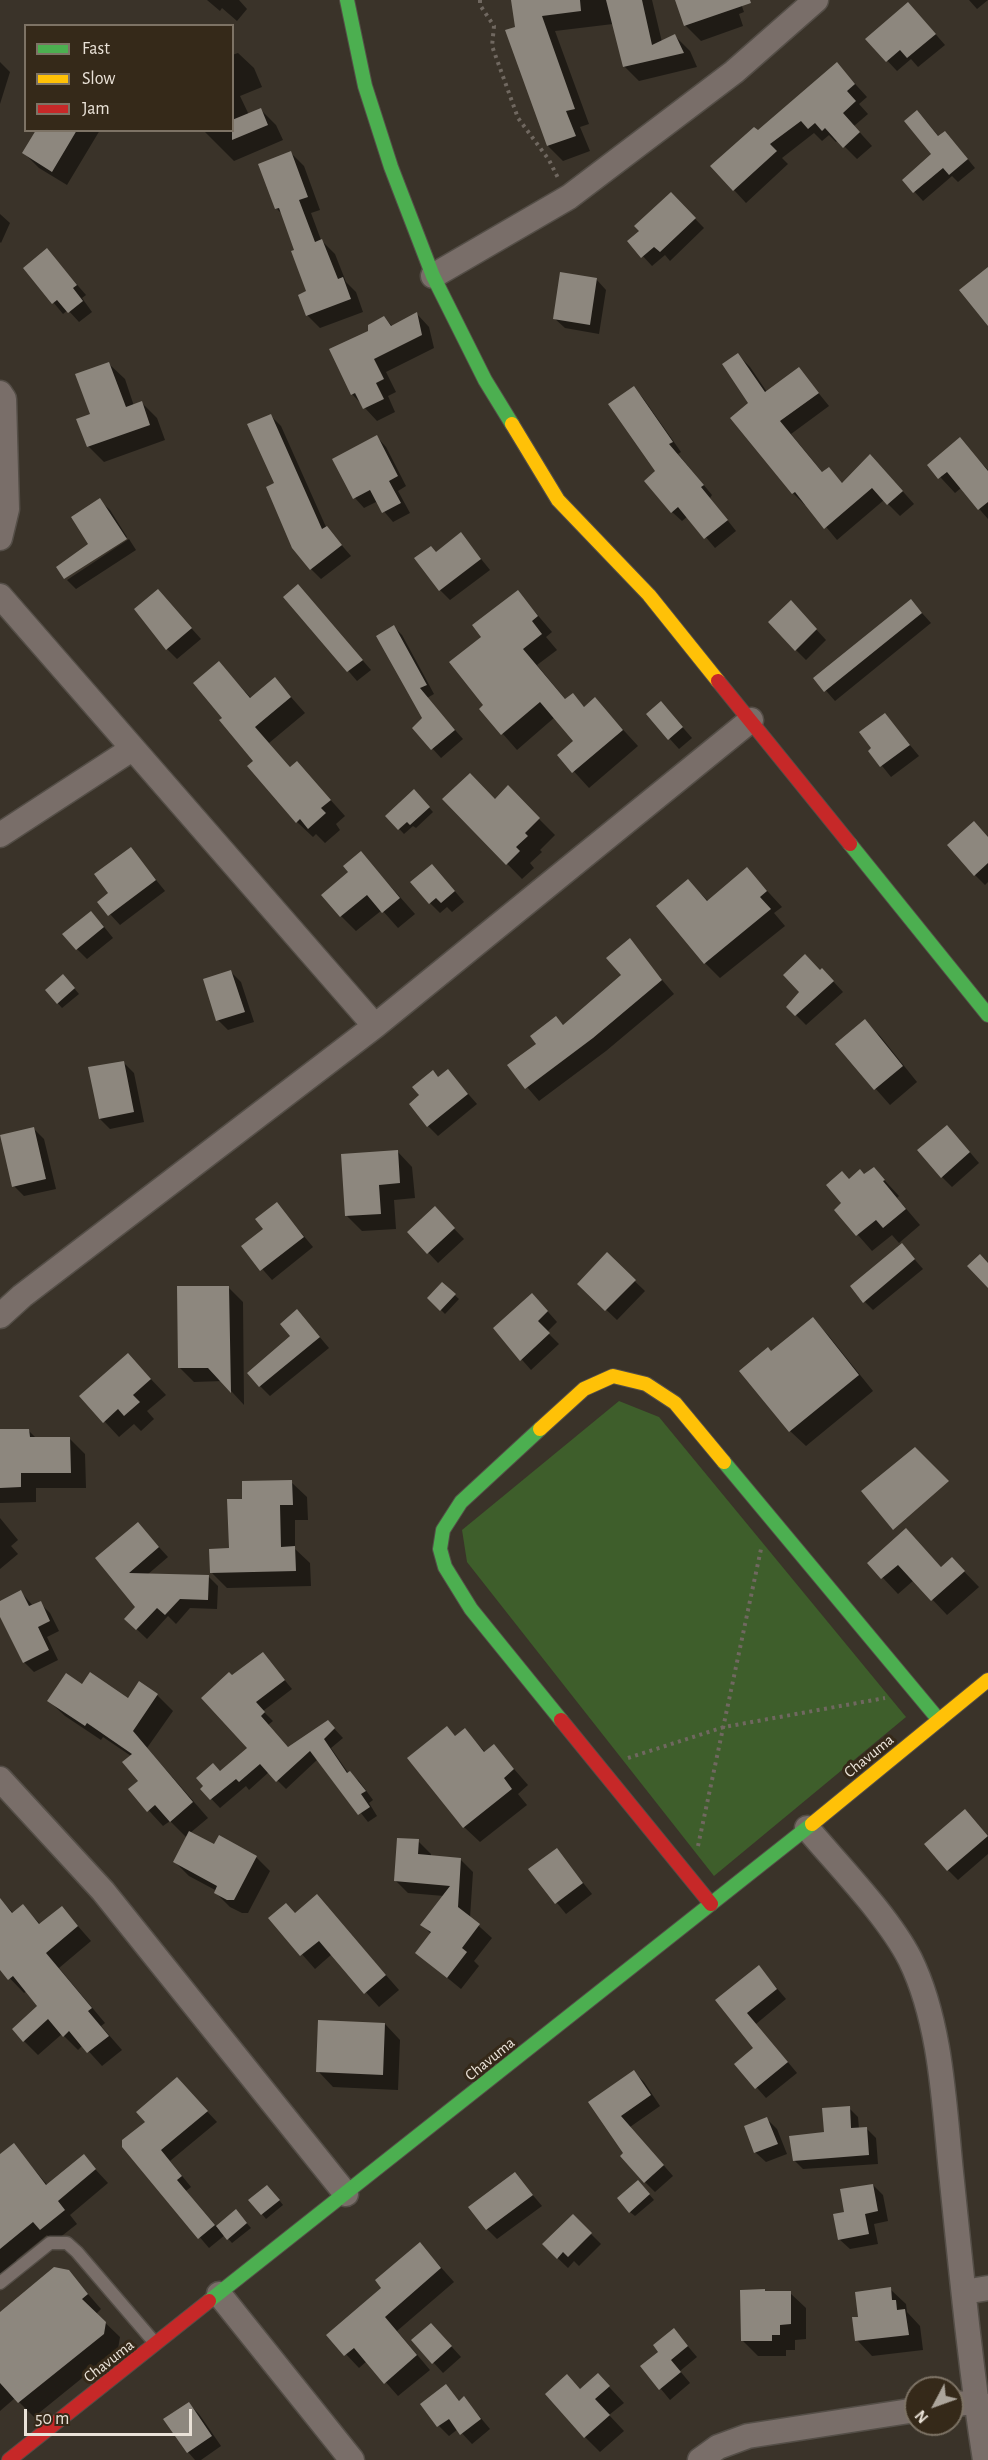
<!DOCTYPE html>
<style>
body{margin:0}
#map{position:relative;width:988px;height:2460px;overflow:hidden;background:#3a3329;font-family:"Alegreya Sans",sans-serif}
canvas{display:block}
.legend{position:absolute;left:24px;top:24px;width:210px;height:108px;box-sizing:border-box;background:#352919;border:2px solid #7d7365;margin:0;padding:8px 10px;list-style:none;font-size:18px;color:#eae2d8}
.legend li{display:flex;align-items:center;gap:12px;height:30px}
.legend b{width:30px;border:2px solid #7d7365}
.north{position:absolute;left:904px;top:2376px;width:60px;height:60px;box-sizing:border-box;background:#352919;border:2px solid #7d7365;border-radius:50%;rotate:229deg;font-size:16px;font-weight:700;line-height:24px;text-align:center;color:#eae2d8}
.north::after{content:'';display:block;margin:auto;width:21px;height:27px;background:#aca59b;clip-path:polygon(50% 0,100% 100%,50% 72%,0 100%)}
.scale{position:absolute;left:24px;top:2409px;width:168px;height:27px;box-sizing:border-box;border:3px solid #eae2d8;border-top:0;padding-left:8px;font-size:18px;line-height:21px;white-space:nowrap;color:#eae2d8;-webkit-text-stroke:4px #352919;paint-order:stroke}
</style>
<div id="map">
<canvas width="988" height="2460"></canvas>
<ul class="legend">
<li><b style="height:8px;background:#4caf50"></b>Fast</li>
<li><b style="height:8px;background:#ffc107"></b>Slow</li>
<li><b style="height:8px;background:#c62828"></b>Jam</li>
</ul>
<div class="north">N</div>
<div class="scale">50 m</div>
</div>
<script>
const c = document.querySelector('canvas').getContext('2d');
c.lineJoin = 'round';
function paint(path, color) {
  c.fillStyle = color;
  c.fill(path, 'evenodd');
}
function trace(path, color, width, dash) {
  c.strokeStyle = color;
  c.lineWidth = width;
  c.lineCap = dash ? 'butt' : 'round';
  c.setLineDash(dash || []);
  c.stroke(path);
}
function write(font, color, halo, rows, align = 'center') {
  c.font = font + ' "Alegreya Sans",sans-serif';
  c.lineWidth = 6;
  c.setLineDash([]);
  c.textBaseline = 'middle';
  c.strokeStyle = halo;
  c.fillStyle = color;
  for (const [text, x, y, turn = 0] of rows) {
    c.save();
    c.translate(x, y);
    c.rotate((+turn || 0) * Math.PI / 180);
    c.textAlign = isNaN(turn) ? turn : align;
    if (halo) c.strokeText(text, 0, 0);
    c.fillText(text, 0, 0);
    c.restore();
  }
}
paint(new Path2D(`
 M619,1401L659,1417L906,1717L714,1876L467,1562L462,1530Z`), '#3e5e2b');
paint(new Path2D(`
 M207,0H239L247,9L237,21L222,8L220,11Z
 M513,0H652L662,42L675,36L690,51L697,67L639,81L624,66L613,24L555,31L589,124L580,127L590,151L563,161L548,146L517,28Z
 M677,0H743L740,1L744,12L739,14L743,26L701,41L685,25Z
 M969,0H988L977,9Z
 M918,14L945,45L918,67L911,59L897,71L867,39Z
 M238,53L254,68L262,87L240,96L249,115L261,110L276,125L283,140L234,161L203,130H232V55Z
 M0,62L10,72L0,104Z
 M837,64L867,97L859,104L868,114L854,126L872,146L857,159L838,140L836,142L829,135L822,141L814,133L782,158L788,164L746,203L734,190L758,132Z
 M926,121L939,137L953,141L975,168L958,182L952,176L923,201L904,180L934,154Z
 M38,130H100L67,185L39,168L24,153Z
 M291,153L304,166L320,210L311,213L321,240L335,254L346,282L356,292L363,312L320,328L307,315L308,292L284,216L276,208Z
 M671,194L704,228L670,261L665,255L652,266L629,241L641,231Z
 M0,214L10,223L1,243L0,242Z
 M47,250L86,295L82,298L92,312L79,322L68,310L63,314L25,268Z
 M596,279L606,290L599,334L565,328L554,318Z
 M417,314L429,327L434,348L386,372L396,392L388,396L395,412L377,421L352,394L369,332L384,317L393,327Z
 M738,355L750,367L767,392L799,369L829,406L791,434L823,473L828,469L843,484L882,468L914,504L900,516L884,500L837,540L807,504L805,505L793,493L732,419L750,404Z
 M109,364L125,379L134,406L142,403L157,418L165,440L104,462L88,446L92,415Z
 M634,388L643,398L681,452L678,454L712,495L710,498L736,531L715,548L688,516L682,521L672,512L657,472Z
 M270,415L281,426L326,527L351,556L321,579L311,569L276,484Z
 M377,437L386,447L406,486L398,491L410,513L393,522L376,502L364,508L355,498Z
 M960,440L988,470V519L961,488L955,493L929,465Z
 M99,500L110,510L127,537L65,578L90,544Z
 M461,534L490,570L450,600L440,590L436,553Z
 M129,539L136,550L76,589L67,580Z
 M298,586L371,670L357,681L285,597Z
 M158,591L201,639L177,659L167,649Z
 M518,592L552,632L546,637L557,650L537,665L566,700L573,695L585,708L595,699L638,746L589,788L559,755L575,741L555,717L517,750L481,709L485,705L484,637Z
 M911,601L931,623L835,701L815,678Z
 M801,613L826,640L806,660L796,650Z
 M393,626L402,635L434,694L427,698L463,739L441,758L414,728L424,719Z
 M219,663L251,698L275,679L305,713L269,743L291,768L297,763L345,816L336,824L340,830L325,843L316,834L313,837L297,822L224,718Z
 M671,714L692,738L679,749L669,738Z
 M885,715L919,756L891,777L870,751L873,748Z
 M508,788L555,835L540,850L542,852L530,863L534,868L522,879L444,799L495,801Z
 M414,791L433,812L416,828L413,826L404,834L387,816Z
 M988,838V882L985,885L975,875Z
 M131,849L165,891L120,925L99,902L111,894Z
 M361,853L415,914L398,928L382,910L356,931L341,916L350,872Z
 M747,869L782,907L774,913L785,926L720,978L705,963L688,881L709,902Z
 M442,876L464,902L452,912L447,907L440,913L430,903Z
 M101,923L113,938L87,959L77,949Z
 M629,941L674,994L606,1051L539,1101L509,1066L538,1044L556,1018L564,1026L623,975Z
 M231,972L241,982L254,1022L228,1030L218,1020Z
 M832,980L843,992L806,1025L788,1007Z
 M68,981L79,994L62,1008L47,991Z
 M865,1021L880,1036L917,1082L890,1105L837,1045Z
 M123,1062L134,1073L144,1122L110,1129L100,1119Z
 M448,1071L477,1104L438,1136L428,1126L439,1078Z
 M34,1129L44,1139L56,1189L24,1196L14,1186Z
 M957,1137L979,1163L952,1187L942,1177Z
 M397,1151L412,1167L415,1198L394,1200L396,1229L362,1231L347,1216Z
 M874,1169L899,1196L897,1198L920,1225L899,1243L892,1235L872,1251L836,1210L844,1203L849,1181L865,1176Z
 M277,1204L313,1247L272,1280L243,1247L265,1229Z
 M434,1208L464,1239L438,1263L409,1232Z
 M902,1245L923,1269L873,1310L865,1302Z
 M607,1255L645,1291L617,1320L579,1284Z
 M442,1284L459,1299L445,1314L429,1298Z
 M229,1288L243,1302L244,1405L222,1381L194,1382L179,1367Z
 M542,1305L557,1322L547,1332L559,1344L531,1370L495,1329Z
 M813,1319L828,1335L873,1391L806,1446L790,1431L771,1353Z
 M307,1322L329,1348L270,1396L260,1386Z
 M128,1355L166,1395L147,1411L154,1419L141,1431L134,1424L119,1437L81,1396Z
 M0,1431H29L37,1439H70L85,1454L86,1488H36V1502L0,1503Z
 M291,1482L307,1497L308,1520H295V1549L310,1563L311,1586L227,1588L212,1573L231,1549L244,1500Z
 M0,1518L18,1540L11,1546L18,1554L0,1569Z
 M906,1530L942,1568L952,1559L979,1587L947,1615L914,1580L898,1594L869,1563Z
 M147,1534L168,1557L147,1575L208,1576L218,1586L217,1609L190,1608L176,1624L168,1616L147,1639L126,1619L137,1607L97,1558Z
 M21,1592L33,1606L40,1603L50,1613L59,1631L47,1637L58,1660L34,1672L24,1662L0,1613V1603Z
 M263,1654L292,1689L263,1711L273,1721L268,1725L289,1748L328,1722L343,1738L331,1748L349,1774L350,1773L359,1781L373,1800L369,1803L377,1816L368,1822L318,1759L286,1789L269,1772L249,1790L246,1786L220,1808L202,1789L249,1748L232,1677Z
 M82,1686L128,1700L157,1695L173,1711L147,1748L208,1818L190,1833L215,1846L256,1857L270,1871L248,1913H242L230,1907L216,1893L217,1891L189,1876L175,1862L187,1838L170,1821L163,1826L130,1790L140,1781L131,1756L103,1737L101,1740L65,1716L49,1701Z
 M447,1728L456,1737L465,1730L486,1753L494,1746L528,1785L518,1794L527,1805L480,1842L464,1827Z
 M975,1821L988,1836V1854L958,1880L948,1870Z
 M418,1841L431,1854V1857L460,1859L473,1872L470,1918L492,1938L474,1961L479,1966L461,1989L417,1953L431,1934L422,1924L444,1896L408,1893L395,1880Z
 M557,1850L592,1894L566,1914L530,1870Z
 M317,1896L399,1990L379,2007L332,1954L315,1969L270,1918L296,1914Z
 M0,1899L14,1914L23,1906L41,1925L62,1908L91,1941L59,1968L105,2023L101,2026L122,2050L102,2066L83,2045L78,2050L62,2034L38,2055L24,2041L39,2006L27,1991L24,1993L0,1968Z
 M759,1967L786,1999L756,2024L797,2073L766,2098L736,2064L755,2048L717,2001Z
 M385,2024L400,2040L398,2090L333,2087L318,2071Z
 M634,2072L644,2082L660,2106L630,2127L673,2176L655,2192L645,2182L590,2102Z
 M187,2090L217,2122L170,2161L191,2187L186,2191L217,2227L236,2211L251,2228L232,2243L225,2235L209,2248L123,2147Z
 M849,2108L858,2117L859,2129L866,2128L876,2138L878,2164L803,2169L794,2160L825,2133Z
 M767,2119L777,2129L787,2154L766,2162L755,2152Z
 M14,2145L48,2186L83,2156L108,2183L70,2215L77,2224L54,2242L47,2235L16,2260L21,2266L0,2278V2156Z
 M515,2174L542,2206L497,2239L487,2229Z
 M873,2185L883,2195L888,2221L874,2224L878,2244L850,2249L839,2239Z
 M642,2186L654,2200L635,2216L630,2212Z
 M272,2191L283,2205L266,2219L251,2200Z
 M573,2216L601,2244L579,2266L574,2261L568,2268L544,2245Z
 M420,2244L454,2282L397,2331L430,2370L398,2396L367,2361L359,2368L328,2335L383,2288Z
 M68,2271L101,2309L96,2314L120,2337L118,2349L34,2417L15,2398L0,2411V2318Z
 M890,2289L906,2304L907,2312L920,2326L923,2350L872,2356L857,2340L859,2318Z
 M790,2293L806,2308V2339L795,2340V2350H786V2356H758L742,2340Z
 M674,2330L697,2357L680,2371L690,2383L670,2400L642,2366L660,2352Z
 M441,2335L461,2357L443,2373L433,2362Z
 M598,2375L624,2403L609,2415L624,2431L600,2452L585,2437L581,2391Z
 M446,2386L460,2402L464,2398L490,2429L472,2444L458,2429L449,2436L439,2426Z
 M189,2404L199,2414L221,2446L201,2460H195L188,2452Z`), '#0007');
paint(new Path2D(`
 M511,0H580L581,11L542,16L575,109L566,111L576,136L547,146L505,30L515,27Z
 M606,0H642L652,45L675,34L684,53L623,67Z
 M675,0H750L751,3L684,26Z
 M908,2L936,34L907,58L900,50L886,62L865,39Z
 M837,62L855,84L847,91L856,101L843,113L860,132L843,148L825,128L822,131L815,123L808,129L801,121L770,144L777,151L733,191L710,166L754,127L758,130Z
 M261,108L268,125L232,140V120Z
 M917,110L938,136L945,131L968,159L949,175L943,168L913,193L902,180L931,154L904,121Z
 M36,130H77L52,172L22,153Z
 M291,151L308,197L299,200L315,242L322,239L338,279L343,277L351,299L306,316L298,295L306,291L291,251L294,250L279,208L275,209L258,164Z
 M671,192L696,218L660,252L654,247L641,258L627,241L639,231L634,226Z
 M47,248L77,285L73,288L83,301L68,313L57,300L52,304L23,268Z
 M988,267V326L959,290Z
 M560,272L597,278L590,325L553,319Z
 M417,312L422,335L374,359L384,379L376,383L384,399L363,409L355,393L351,395L329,349L368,331V325L384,316L391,326Z
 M738,353L765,392L799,367L819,393L780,421L822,472L829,467L842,483L870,454L903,491L887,505L872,488L824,529L795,492L792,494L730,418L748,403L722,364Z
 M109,362L126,407L142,401L150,425L87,447L76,419L90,414L75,374Z
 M634,386L673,442L669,444L704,485L701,487L728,520L704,539L678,507L671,513L644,481L655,471L608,404Z
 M271,414L322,529L327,526L342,545L310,570L292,548L266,487L274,483L247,424Z
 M377,435L398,476L389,481L401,503L382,513L370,490L353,499L332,459Z
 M960,437L988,471V502L978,510L947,472L938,479L927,465Z
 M100,498L127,539L64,579L56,567L88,544L71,517Z
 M461,532L481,559L439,591L414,558L431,546L436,552Z
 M298,584L363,660L347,672L283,597Z
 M158,589L192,628L166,650L134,609Z
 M518,590L538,616L532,621L542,634L523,649L565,699L573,693L584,707L595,697L623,730L572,773L557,755L573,741L540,702L501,735L479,709L483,705L449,662L481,637L472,625Z
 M911,599L922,613L824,692L813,678Z
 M791,600L817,629L795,651L768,622Z
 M394,625L427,685L420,688L455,730L431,750L412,728L422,718L376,636Z
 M219,661L250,698L275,677L291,697L255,727L290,767L297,761L331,800L321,808L326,813L308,829L300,819L296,823L247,766L253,761L219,720L222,718L193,683Z
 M661,701L683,727L668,740L646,714Z
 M885,713L910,745L880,767L868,751L871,748L859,732Z
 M470,773L495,799L508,785L540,818L525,833L528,836L516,847L520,851L506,865L442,799Z
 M414,789L430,807L410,825L407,822L398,830L385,816Z
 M974,821L988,837V863L974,876L947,845Z
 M131,847L156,880L108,916L97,902L108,893L94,874Z
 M361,851L400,898L382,913L367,895L340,917L321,895L348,872L343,866Z
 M432,864L455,891L441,903L436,898L429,904L410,882Z
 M747,867L767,891L760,897L771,909L704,964L656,906L688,879L707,901Z
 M91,911L104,927L76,950L62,934Z
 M630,938L662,980L593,1038L525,1089L507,1065L536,1044L530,1036L556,1016L563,1025L621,975L606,958Z
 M805,954L820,970L822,968L834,981L795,1016L786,1007L799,992L783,975Z
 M231,970L245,1012L216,1021L203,979Z
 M63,974L75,988L57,1004L45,990Z
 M865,1019L903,1066L874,1090L835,1044Z
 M124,1061L134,1112L99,1119L88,1067Z
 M448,1069L468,1094L427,1127L409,1104L419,1095L412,1087L433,1070L438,1077Z
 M947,1125L970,1152L941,1178L917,1150Z
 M34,1127L46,1179L12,1187L0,1135Z
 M398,1150L400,1183L379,1185L381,1214L345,1216L341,1154Z
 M874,1167L885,1180L883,1181L906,1209L883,1228L876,1220L856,1236L834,1210L841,1203L826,1185L842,1171L849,1179L860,1169L864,1174Z
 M277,1202L304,1237L260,1271L241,1246L263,1229L255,1219Z
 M435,1206L455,1228L427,1254L407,1232Z
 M902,1243L915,1259L863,1303L850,1286Z
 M607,1252L636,1280L605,1311L577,1284Z
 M980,1254L988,1263V1288L967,1266Z
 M442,1282L456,1294L440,1311L427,1298Z
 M177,1286H229L231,1393L208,1368H178Z
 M532,1293L548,1311L538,1321L550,1333L520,1361L493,1328Z
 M297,1309L320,1337L259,1387L247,1373L290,1336L280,1324Z
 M813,1317L859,1375L789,1432L739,1371L768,1347L771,1351Z
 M128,1353L151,1379L133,1395L140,1402L124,1416L118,1409L103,1423L79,1396Z
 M0,1429H29L30,1437H70L71,1473H21V1487L0,1488Z
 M915,1447L949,1481L893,1530L861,1491Z
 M292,1480L293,1505H280L281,1547L295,1546L296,1571L210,1573L209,1549L229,1548L227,1499H242V1481Z
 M138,1522L159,1547L129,1573L209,1575L208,1600L180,1599L165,1615L157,1608L136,1630L124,1619L135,1607L95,1558Z
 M906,1528L941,1567L952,1557L965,1571L931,1601L898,1565L881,1579L867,1563Z
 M21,1590L29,1606L41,1601L50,1621L38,1627L49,1650L23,1663L0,1617V1601Z
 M263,1652L285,1680L256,1702L265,1712L261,1716L288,1747L328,1720L335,1728L324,1739L347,1773L350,1771L366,1791L361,1794L370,1807L358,1815L310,1751L276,1782L260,1764L239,1782L236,1779L210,1800L200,1789L203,1786L196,1778L213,1763L220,1771L247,1748L201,1698L229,1672L232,1675Z
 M90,1672L128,1698L139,1681L158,1694L133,1731L193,1802L170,1822L155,1805L147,1812L128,1789L138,1781L122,1762L132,1754L87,1723L85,1726L47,1701L66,1673L82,1684Z
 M447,1726L455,1736L465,1728L484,1752L494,1744L514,1769L504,1778L512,1789L463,1828L407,1758Z
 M965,1809L988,1836L947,1871L924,1844Z
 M189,1831L214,1844L219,1835L257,1856L234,1900H227L214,1893L217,1886L173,1862Z
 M397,1838L419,1839L418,1854L461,1858L458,1907L480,1924L462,1948L467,1952L447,1978L415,1953L431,1932L420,1925L450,1886L394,1881Z
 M557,1848L583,1883L555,1904L528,1869Z
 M317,1894L386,1975L364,1994L319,1941L300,1956L268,1918L286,1903L295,1913Z
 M0,1898L12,1913L23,1904L39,1924L62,1906L78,1926L46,1953L92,2008L88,2011L109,2036L87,2053L69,2031L63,2037L48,2019L23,2042L12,2029L37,2006L13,1976L8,1980L0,1970Z
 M759,1965L777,1989L747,2013L788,2062L755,2089L734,2064L753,2048L715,2000Z
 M318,2020L385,2023L383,2075L316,2072Z
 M634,2070L651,2095L621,2116L664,2165L644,2183L620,2156L623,2153L588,2102Z
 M177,2077L208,2111L161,2150L182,2176L177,2180L215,2225L198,2239L122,2147V2140L145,2122L136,2112Z
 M850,2106L851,2128L867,2127L869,2155L793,2161L789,2136L824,2132L822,2108Z
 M767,2117L778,2144L754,2153L744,2126Z
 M14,2143L46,2185L84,2154L96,2169L58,2201L65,2210L40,2230L33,2222L0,2249V2154Z
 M515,2172L533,2195L486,2230L468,2207Z
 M638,2180L650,2194L629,2213L617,2198Z
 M873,2184L878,2211L865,2214L869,2234L838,2240L833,2214L844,2212L840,2189Z
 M267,2185L280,2200L261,2215L248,2200Z
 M236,2209L247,2223L227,2240L216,2226Z
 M573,2214L592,2233L568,2257L563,2252L557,2259L542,2244Z
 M420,2242L441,2268L385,2317L417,2355L384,2384L354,2348L344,2356L326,2335L381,2288L375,2280Z
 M54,2267L69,2270L88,2294L82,2299L106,2322L104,2334L18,2403L0,2383V2312Z
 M891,2287L892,2300H896L897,2310L905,2309L909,2335L855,2341L852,2317H858L855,2292Z
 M765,2289V2291H791V2324L780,2325V2335H772V2341H741L740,2290Z
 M431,2323L452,2346L432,2364L411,2340Z
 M674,2328L688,2346L671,2360L681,2372L659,2390L640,2366L658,2352L653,2345Z
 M598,2373L610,2386L595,2399L610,2415L584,2438L545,2394L567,2374L580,2389Z
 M446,2384L459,2401L464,2396L481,2419L460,2435L449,2419L437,2427L420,2404Z
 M189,2402L212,2436L187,2453L163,2419Z`), '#8d877e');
const lane = new Path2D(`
 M0,2283L50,2243H67L77,2252L155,2343`);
const street = new Path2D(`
 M433,276L569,197L734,72L816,0
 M0,393L4,399L7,509L0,538
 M0,596L375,1026
 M0,835L132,749
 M0,1316L22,1296L375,1026L751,720
 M0,1779L103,1891L346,2194
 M807,1828C839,1866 888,1916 910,1959C941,2022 944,2103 951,2172C961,2268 970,2365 985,2460
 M964,2292L988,2288
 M219,2294L352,2460
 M952,2405L978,2401
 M700,2460L718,2447L748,2436L916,2410`);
const fast = new Path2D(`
 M347,0L365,86L391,167L433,276L485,380L512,424
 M850,844L988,1015
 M540,1429L461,1502L443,1530L440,1549L445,1567L471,1609L561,1720
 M724,1462L939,1720
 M209,2301L812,1824`);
const slow = new Path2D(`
 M512,424L558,500L649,595L718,681
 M540,1429L584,1389L613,1376L646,1384L675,1403L724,1462
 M812,1824L988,1680`);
const jam = new Path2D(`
 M718,681L850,844
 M561,1720L711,1904
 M9,2460L209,2301`);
trace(lane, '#544e47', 15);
trace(street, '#544e47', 27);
trace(fast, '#544e47', 16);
trace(slow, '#544e47', 16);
trace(jam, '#544e47', 16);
trace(new Path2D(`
 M480,0V5L494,26L492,46L518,118L549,160L558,178
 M628,1758L724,1727L885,1698
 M698,1846L761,1549`), '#706860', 4, [3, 4.5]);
trace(lane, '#796e69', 12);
trace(street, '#796e69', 24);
trace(fast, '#4caf50', 14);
trace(slow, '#ffc107', 14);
trace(jam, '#c62828', 14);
write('16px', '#eae2d8', '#352919', [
 ["Chavuma",869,1756,-39],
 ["Chavuma",490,2059,-39],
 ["Chavuma",109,2361,-38]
]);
</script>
